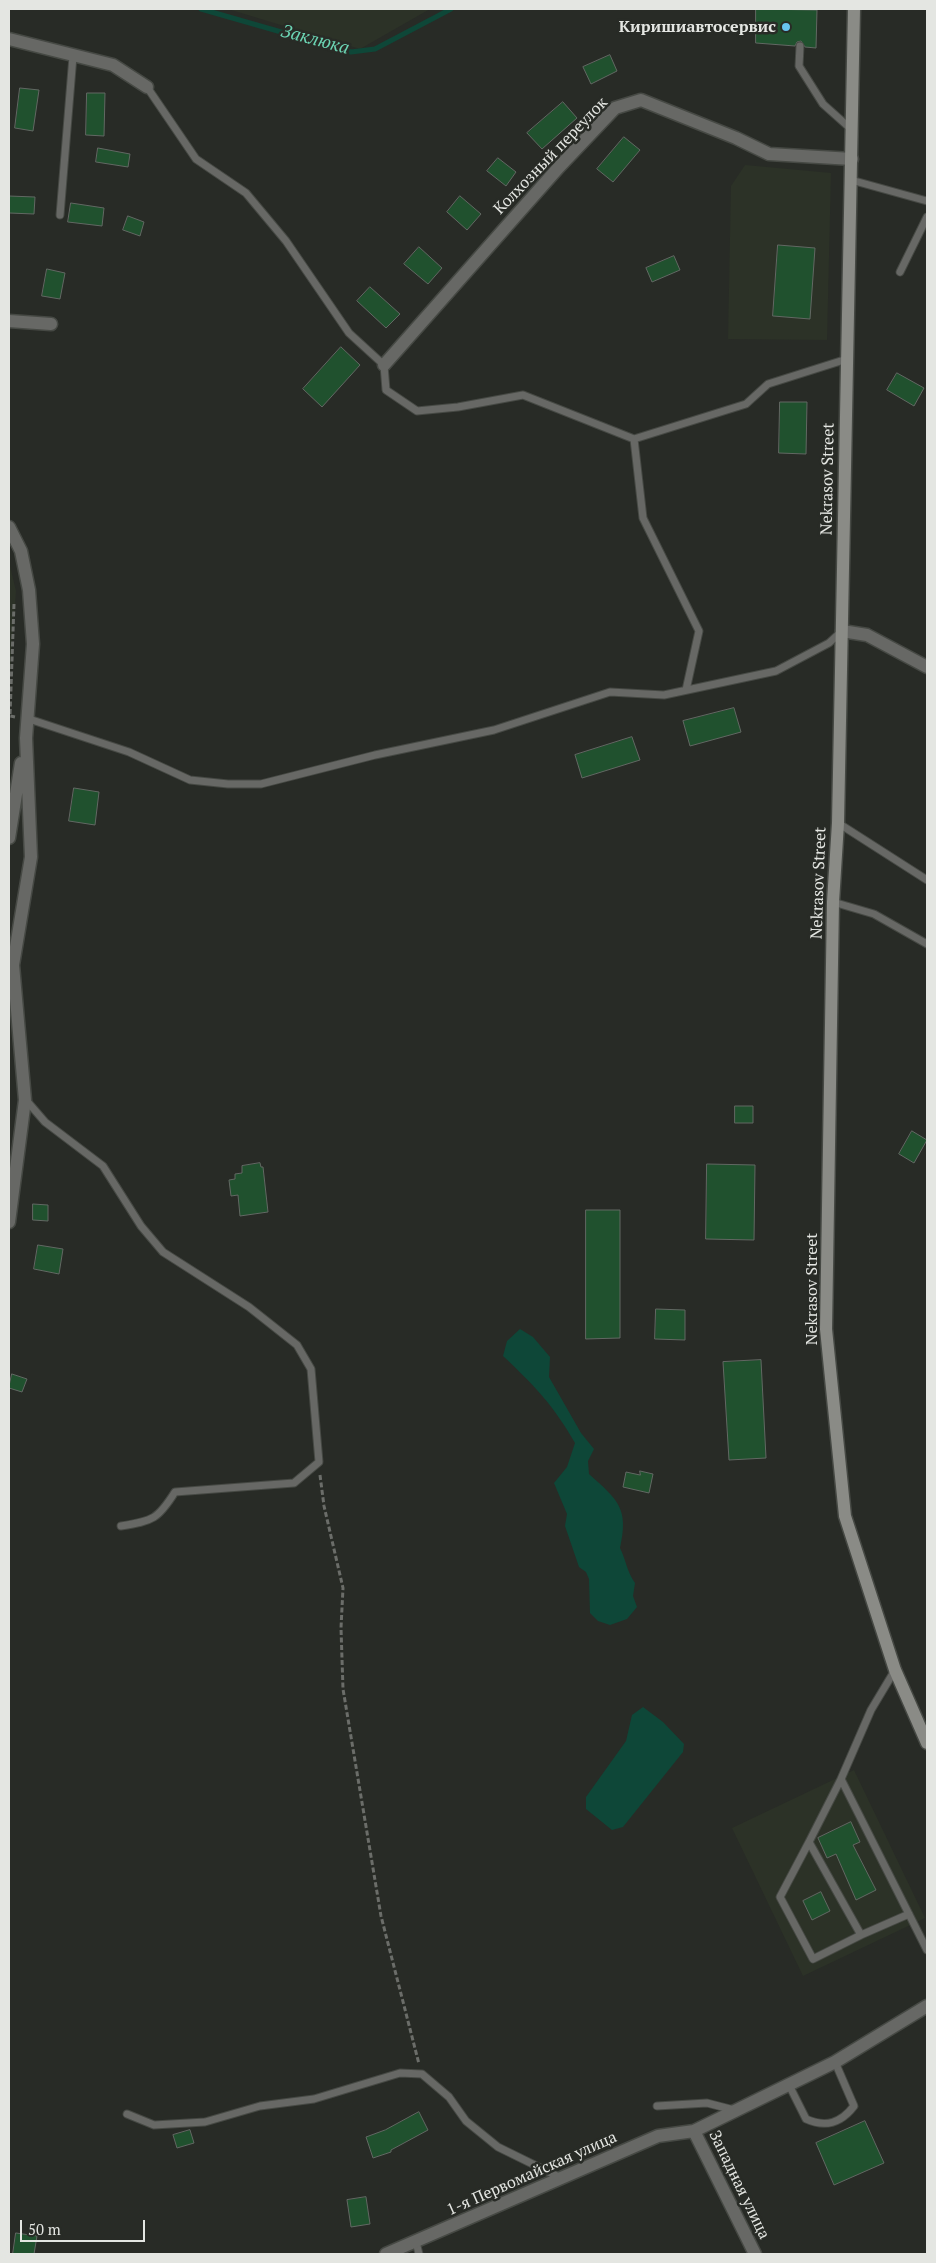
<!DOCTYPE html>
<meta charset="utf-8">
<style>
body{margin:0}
#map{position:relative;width:936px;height:2263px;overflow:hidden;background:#282b26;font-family:"PT Serif",serif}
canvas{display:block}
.frame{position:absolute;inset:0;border:10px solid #e4e6e2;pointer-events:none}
.scale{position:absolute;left:20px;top:2220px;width:125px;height:22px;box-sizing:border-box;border:2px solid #e4e6e2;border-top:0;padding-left:6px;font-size:15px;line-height:18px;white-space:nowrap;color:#e4e6e2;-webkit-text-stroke:4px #282b26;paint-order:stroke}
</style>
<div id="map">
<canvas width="936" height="2263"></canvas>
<div class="frame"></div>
<div class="scale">50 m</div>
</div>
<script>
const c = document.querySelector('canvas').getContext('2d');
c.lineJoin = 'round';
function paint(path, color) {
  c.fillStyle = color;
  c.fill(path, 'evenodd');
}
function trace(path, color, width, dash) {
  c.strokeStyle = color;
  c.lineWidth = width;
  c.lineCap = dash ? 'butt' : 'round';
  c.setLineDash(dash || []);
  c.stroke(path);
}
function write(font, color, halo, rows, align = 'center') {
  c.font = font + ' "PT Serif",serif';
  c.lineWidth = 5;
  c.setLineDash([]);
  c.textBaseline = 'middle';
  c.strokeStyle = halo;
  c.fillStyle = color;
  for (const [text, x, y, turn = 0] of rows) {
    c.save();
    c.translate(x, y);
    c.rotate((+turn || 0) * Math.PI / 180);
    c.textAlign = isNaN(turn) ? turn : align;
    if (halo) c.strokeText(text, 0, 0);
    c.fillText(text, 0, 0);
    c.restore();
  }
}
paint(new Path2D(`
 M228,9H430L360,49Z
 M745,165L831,173L827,340L728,339L731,186Z
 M9,562L16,591L9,691Z
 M854,1770L925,1918L803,1976L732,1828Z`), '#2c3227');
paint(new Path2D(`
 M520,1329L533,1337L550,1357L549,1377L581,1433L594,1449L588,1461L589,1474C618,1500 629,1508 620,1548C626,1560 627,1572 635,1583L633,1596L637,1607L627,1619L610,1625L598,1621L590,1613L589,1579L586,1572L579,1567L565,1526L567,1514L554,1483L567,1467L575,1443C554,1406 534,1385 503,1356L507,1341Z
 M643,1707L663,1722L684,1744L683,1752L623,1827L612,1830L586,1809V1797L626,1741L632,1715Z`), '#0e4738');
trace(new Path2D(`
 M201,9L351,52L375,49L451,9`), '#0e4738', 5);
const building = new Path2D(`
 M756,9L817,10L816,48L805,47L801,41L797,42L795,46L756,43Z
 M610,55L617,71L591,84L583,67Z
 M20,88L39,90L33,131L15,128Z
 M87,93H105L104,136L86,135Z
 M563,102L577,118L542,149L527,133Z
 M624,137L640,150L613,182L597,169Z
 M98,148L130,154L128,167L96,162Z
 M498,158L516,172L506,186L487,171Z
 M9,196L35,197L34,214L9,213Z
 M460,196L481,214L467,230L447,212Z
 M71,203L104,208L102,226L68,222Z
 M128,216L144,222L140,236L123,230Z
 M778,245L815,248L810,319L773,316Z
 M419,247L442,268L428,284L404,264Z
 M674,256L680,270L652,282L646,268Z
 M47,269L65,273L60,299L42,296Z
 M370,287L400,314L386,328L357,301Z
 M341,347L360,365L322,407L303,389Z
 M897,373L924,388L914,406L887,390Z
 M780,402H807L806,454L779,453Z
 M734,708L741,732L690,746L683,721Z
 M632,737L640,760L582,778L575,755Z
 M74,788L99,792L95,825L69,821Z
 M735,1106H753V1123H735Z
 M912,1131L927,1140L914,1163L899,1154Z
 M260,1163L261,1167H263L268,1212L240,1216L238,1195L231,1196L229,1180L235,1179V1174L242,1173V1166Z
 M707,1164L755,1165L754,1240L706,1239Z
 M33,1204L48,1205V1221L33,1220Z
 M586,1210H620V1338L586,1339Z
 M38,1245L63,1249L59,1274L34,1269Z
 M656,1309L685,1310V1340L655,1339Z
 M761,1360L766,1458L729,1460L723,1362Z
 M12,1374L27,1379L22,1392L9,1388Z
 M640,1471L653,1474L649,1493L623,1487L626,1472L640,1475Z
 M851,1822L860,1842L853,1845L876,1890L856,1900L836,1854L827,1858L818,1838Z
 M821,1892L830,1911L812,1920L803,1901Z
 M419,2112L428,2130L391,2150V2152L373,2158L366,2137L385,2130Z
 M865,2121L884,2163L834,2185L816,2143Z
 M190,2130L194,2143L177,2148L173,2135Z
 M366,2197L370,2224L351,2227L347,2200Z
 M16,2233L37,2236L34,2254H13Z`);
paint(building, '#20512e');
trace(building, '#626863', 1);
const lane = new Path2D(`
 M800,46L799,66L823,104L851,129
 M147,87L196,159L246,193L286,241L349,333L384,365L386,390L417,411L458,407L523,395L634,439L746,404L768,384L847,359
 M851,180L927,201
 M60,215L73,56
 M900,272L927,217
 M634,439L643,518L699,631L686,690
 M26,718L129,752L190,780L228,784H261L375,755L494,730L610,692L664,695L776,671L829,643L842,631
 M838,823L927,880
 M833,902L874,914L927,944
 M26,1100L45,1122L103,1166L141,1226L163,1252L249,1307L297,1345L311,1369L319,1462L294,1483L175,1492C158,1519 153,1521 121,1526
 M895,1670L871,1710L841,1779L927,1950
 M841,1779L809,1842L861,1935L909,1914
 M809,1842L780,1897L813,1959L861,1935
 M789,2085L806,2119C826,2128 841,2123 854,2106L835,2062
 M657,2106L707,2103L734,2110
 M127,2114L154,2125L205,2122L260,2106L314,2099L400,2073L422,2074L449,2097L466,2121L498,2147L561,2178
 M416,2242L419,2254`);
const street = new Path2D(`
 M9,39L113,65L147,87
 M9,321L51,324
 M384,365L559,167L615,108L641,100L736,138L769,154L852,159
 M9,527L21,551L29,590L33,644L26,738L31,857L13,965L25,1100L9,1222
 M842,631L867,635L927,667
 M9,838L21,763
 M694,2131L755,2254
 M386,2254L658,2136L694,2131L835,2062L927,2006`);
const secondary = new Path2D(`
 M854,9L838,823L833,902L826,1329L845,1516L895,1670L927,1743`);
trace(lane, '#464944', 9);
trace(street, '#464944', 15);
trace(secondary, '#464944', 15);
trace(new Path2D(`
 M14,604L10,716L15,717
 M320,1475L324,1506L343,1588L341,1628L343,1689L381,1916L419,2064`), '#6b6d69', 3, [5, 2.5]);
trace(lane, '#676865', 7);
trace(street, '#676865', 12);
trace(secondary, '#8a8b86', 12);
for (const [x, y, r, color] of [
 [786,27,5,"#67c4ef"]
]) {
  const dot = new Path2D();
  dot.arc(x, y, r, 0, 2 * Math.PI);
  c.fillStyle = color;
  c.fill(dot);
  trace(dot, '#282b26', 2);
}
write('bold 16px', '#e4e6e2', '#282b26', [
 ["Киришиавтосервис",776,27]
], 'right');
write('16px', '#e4e6e2', '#282b26', [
 ["Колхозный переулок",551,156,-46],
 ["Nekrasov Street",828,479,-89],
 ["Nekrasov Street",819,883,-88],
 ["Nekrasov Street",812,1289,-90],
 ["1-я Первомайская улица",532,2174,-24],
 ["Западная улица",739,2185,64]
]);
write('italic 18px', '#6cd5b4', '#282b26', [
 ["Заклюка",315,40,15]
]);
</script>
